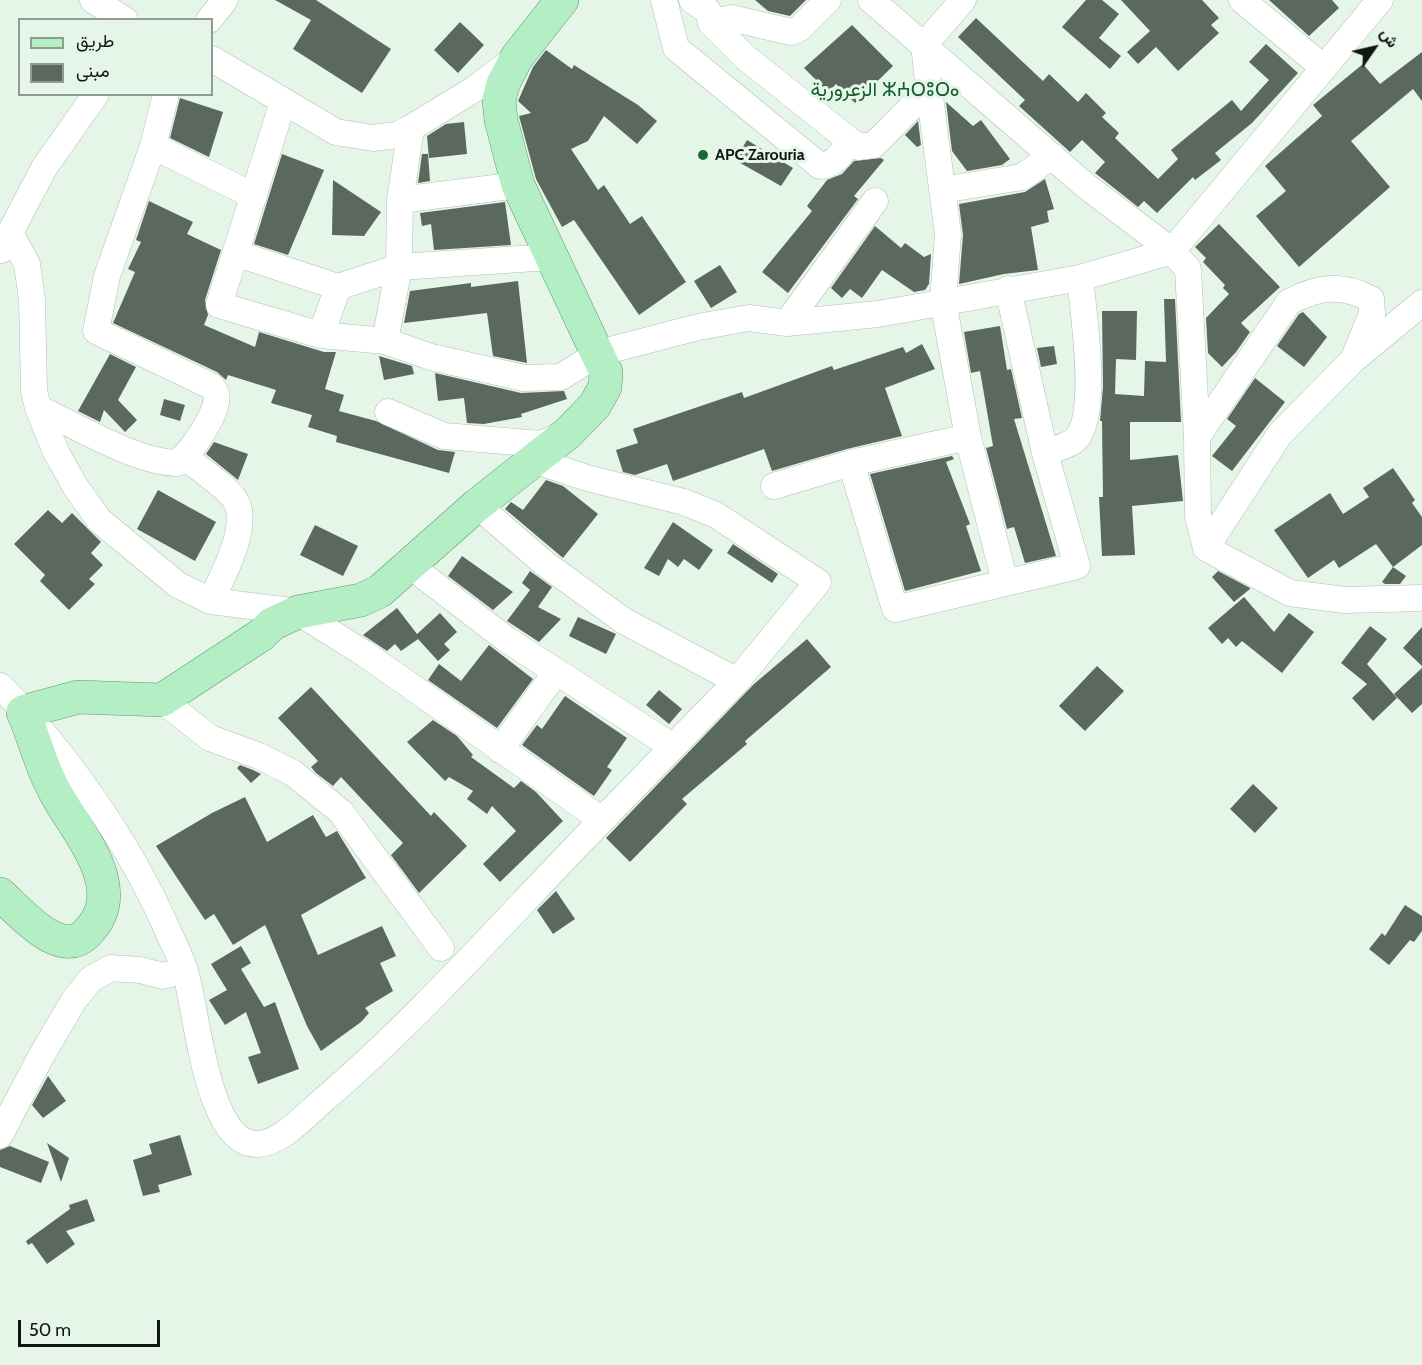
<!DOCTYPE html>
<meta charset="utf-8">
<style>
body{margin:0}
#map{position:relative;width:1422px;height:1365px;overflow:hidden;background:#e5f6e9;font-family:Cabin,Vazirmatn,sans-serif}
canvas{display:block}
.legend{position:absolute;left:18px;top:18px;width:195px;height:78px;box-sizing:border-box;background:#e5f6e9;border:2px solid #909c93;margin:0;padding:8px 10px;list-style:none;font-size:18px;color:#111612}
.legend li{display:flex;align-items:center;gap:12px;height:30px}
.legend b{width:30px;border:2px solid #909c93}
.north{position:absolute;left:1344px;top:18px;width:60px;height:60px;-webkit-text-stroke:4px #e5f6e9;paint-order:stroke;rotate:56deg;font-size:16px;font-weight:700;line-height:24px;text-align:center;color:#111612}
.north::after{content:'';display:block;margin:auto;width:21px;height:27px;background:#111612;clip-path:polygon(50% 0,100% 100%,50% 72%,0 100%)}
.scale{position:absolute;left:18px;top:1320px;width:142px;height:27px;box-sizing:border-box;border:3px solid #111612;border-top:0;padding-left:8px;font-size:18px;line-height:21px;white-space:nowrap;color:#111612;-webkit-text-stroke:4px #e5f6e9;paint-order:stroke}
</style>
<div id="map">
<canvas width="1422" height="1365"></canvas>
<ul class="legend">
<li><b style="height:8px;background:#b3eec4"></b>طريق</li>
<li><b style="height:16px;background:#5a685d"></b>مبنى</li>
</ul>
<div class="north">ش</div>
<div class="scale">50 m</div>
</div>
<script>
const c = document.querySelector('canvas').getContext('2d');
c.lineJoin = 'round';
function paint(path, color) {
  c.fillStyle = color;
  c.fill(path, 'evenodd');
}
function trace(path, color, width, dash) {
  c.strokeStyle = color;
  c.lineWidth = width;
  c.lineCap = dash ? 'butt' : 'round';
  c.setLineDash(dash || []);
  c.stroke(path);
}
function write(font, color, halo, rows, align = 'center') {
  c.font = font + ' Cabin,Vazirmatn,"Noto Sans Tifinagh",sans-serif';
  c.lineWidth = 6;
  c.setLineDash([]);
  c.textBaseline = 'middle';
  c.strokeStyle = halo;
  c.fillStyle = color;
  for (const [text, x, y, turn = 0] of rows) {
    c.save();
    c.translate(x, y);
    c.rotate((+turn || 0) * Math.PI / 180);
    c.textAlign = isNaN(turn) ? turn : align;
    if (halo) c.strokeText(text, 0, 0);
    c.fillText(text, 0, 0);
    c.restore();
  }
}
paint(new Path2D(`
 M275,0H316L391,49L362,93L293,49L311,20Z
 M755,0H806L790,16L768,11Z
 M1086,0H1102L1119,14L1099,38L1121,56L1110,69L1062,27Z
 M1121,0H1202L1219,18L1211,25L1219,33L1178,71L1156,47L1138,64L1127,52L1150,31Z
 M1269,0H1332L1339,8L1309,36Z
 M976,18L1043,81L1049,74L1078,102L1086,93L1106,113L1102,117L1119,133L1115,138L1158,179L1178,159L1171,150L1232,100L1241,111L1269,80L1249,62L1266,44L1298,73L1252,123L1215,153L1221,160L1195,180L1193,177L1157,213L1144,201L1138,207L1095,173L1105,162L1082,140L1070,152L1019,106L1025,100L958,37Z
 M460,22L484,45L458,73L434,50Z
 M852,25L893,66L855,103L836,84L828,92L804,68Z
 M546,50L572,69L574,65L638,105L657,121L637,144L604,116L588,141L571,149L598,190L604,185L630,224L642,216L686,282L639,315L574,220L562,227L536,179L519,116L531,113L518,101L533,67Z
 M1422,52V101L1413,89L1351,141L1390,187L1299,267L1256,216L1286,191L1265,166L1322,116L1313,105L1363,64L1380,84Z
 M180,98L223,112L209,157L170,138Z
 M946,102L973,126L981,120L1010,159L1002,165L967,171L952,151Z
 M918,121L921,145L917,147L905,135Z
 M464,122L467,154L429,158L427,136L446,124Z
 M747,140L793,168L781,186L735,160Z
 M282,154L324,170L288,255L254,244Z
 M422,154H428L430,181L418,183Z
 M881,158L884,160L854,196L858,199L788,293L762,272L812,211L807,206L827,180L842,174L854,161Z
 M1045,179L1054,209L1047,211L1049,222L1031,227L1038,270L1004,274L959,284L963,235L959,204L1025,192Z
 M333,180L381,212L364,236L332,235Z
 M149,201L193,222L187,234L221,250L205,300L208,315L204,325L255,347L259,332L324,352H336L325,389L344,395L339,411L376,421L438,450L455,452L449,473L336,442L337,436L308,427L312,415L271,403L276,390L228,375L226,380L217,372L113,323L135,272L128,269L141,242L136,240Z
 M505,202L511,245L434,250L431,224L422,226L420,213Z
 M1219,224L1280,287L1241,323L1250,332L1236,352L1222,367L1208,353L1206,318L1229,294L1223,288L1225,285L1203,262L1206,258L1195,247Z
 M875,226L901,248L905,243L924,257L931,254L929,284L925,290L914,292L882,270L862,298L850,289L842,298L831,288Z
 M720,265L737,292L711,308L694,281Z
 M518,281L527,363L493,356L487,313L404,323L410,291L471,283V287Z
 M1164,299H1175L1181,422H1130V460L1178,455L1183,501L1132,506L1135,555L1102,556L1099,497H1103L1102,421H1100L1103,387L1102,311H1137L1136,360L1116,359L1115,394L1144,396L1145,361L1166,362Z
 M1303,312L1327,337L1304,367L1277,346L1299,314Z
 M1000,326L1007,370L1011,369L1022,418L1014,419L1056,556L1025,563L1014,527L1007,529L986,448L993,446L980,371L971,373L964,332Z
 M922,344L935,369L885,388L902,436L847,449L772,471L764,449L673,481L667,464L635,475L623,472L616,450L638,443L633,429L742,392L744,398L832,366L834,370L903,347L906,353Z
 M1054,346L1057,364L1041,367L1037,348Z
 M110,354L136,367L118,400L137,420L125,432L104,410L100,422L78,411Z
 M379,356L412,366L414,374L384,380Z
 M435,373L521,393L564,391L567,399L521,414L522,417L484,424L467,423L464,398L438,401Z
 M1255,378L1285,402L1232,471L1212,456L1236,426L1227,419Z
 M164,399L185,405L180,421L160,415Z
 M214,442L248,454L238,480L206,454Z
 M952,456L954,459L946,462L970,524L966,526L981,571L905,591L870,474Z
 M1393,468L1415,500L1412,503L1422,517V545L1393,567L1376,544L1339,568L1334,560L1308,578L1274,530L1330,493L1343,514L1369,497L1363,488Z
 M546,480L563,486L598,514L563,558L505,509L511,502L523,510Z
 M158,490L216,522L195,561L137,529Z
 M48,510L62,523L72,513L101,542L91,553L103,565L89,579L95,584L69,610L40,581L45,575L14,544Z
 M673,522L713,550L699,570L684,559L678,567L668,559L659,576L644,568Z
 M315,525L358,546L343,576L300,555Z
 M733,544L778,574L772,583L727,553Z
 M462,556L513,592L493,610L448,576Z
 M1393,567L1406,576L1400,584H1385L1382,582Z
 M530,571L552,587L538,607L561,619L539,642L507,621L530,590L522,583Z
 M1218,571L1250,588V589L1234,602L1212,577Z
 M1244,597L1274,632L1289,613L1314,632L1282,673L1242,641L1236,647L1228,638L1222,644L1208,628Z
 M397,608L417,634L440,613L457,632L444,644L450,650L438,661L418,639L401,651L395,644L387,651L363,635Z
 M578,617L616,634L606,654L569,636Z
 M1370,626L1387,639L1367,664L1397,698L1373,721L1352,698L1367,684L1341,663Z
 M1422,627V666L1403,648Z
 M807,639L831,667L745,741L747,744L682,799L687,804L630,862L606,838L754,684Z
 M489,645L533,679L497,728L428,680L439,664L461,681Z
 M1097,666L1124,691L1085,731L1059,706Z
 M1422,668V704L1412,713L1394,694Z
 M311,687L431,816L434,812L467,846L419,893L391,855L403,843L341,777L333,786L316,773L311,767L318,761L278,718Z
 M659,690L682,709L669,724L646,705Z
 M565,696L627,738L607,767L612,770L594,796L522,745L537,725L542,729Z
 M433,720L457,736L473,755L471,757L514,788L521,781L536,792L563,821L500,882L483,864L516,831L492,806L487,814L467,799L473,791L449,777L445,781L407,742Z
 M240,765L253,770L261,774L251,783L237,768Z
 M1253,784L1278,808L1255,833L1230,809Z
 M245,797L267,842L313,815L326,837L337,831L366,878L301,915L318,955L382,926L396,956L380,963L393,991L365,1008L369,1013L361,1022L321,1051L307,1026L267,929L265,925L233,945L214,914L205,920L156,846L212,813Z
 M556,891L575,919L553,934L537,910Z
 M1405,905L1422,916V931L1414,942L1410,940L1389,965L1369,949L1382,933L1385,936Z
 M241,946L251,963L241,969L264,1007L275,1002L299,1069L258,1084L248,1057L261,1053L246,1012L225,1025L209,1000L227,990L211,964Z
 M48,1076L66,1101L43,1118L32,1105Z
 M180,1135L192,1175L158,1185L160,1192L143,1196L133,1160L152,1154L149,1144Z
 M47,1143L69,1158L61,1182Z
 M10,1146L49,1162L41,1183L0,1167V1150Z
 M87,1199L95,1221L66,1231L75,1244L47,1264L32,1243L28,1245L26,1241L70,1209L69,1205Z`), '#5a685d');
const minor = new Path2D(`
 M93,0L125,20
 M664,0L676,48L820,166C835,165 842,153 850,141
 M692,0L708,11L711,23L745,57L858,147L874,145L929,89L924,45L963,0
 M871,0L1086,186L1172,251L1188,269L1197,437L1198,516L1206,548
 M1242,0L1324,68
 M209,20L225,0
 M711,23L731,18L791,32L800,28L828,0
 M212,59L336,132L373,138L397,135L411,128L476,88L516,58
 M929,89L948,234L943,301L968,437L851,463L895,609L1077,566L1045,453L1008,289
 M283,102L219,305L321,335L385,341L431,357L524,378L561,377L599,353L698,327L749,318L787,323L878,314L1080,278L1172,251L1380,0
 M153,146L254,196
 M942,190L1022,177L1052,156
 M400,200L518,185
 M11,235L27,264L32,300L34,391L38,408L56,452L75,486L99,520L178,585L211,601L298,612L365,654L602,820L737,681L818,582L716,515L684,502L587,478L536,461
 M1,250L44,168L96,94
 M235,253L338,287L399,267L551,257
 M1422,303L1353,360L1280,434L1206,548L1290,593L1345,600L1422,598
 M787,323L875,201
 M321,335L338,287
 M385,341L399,267L400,200L411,128
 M38,408C77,426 135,462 177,463C190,454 221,410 216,394C215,390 213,388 211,386L96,331L107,276L153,146L166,94
 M388,412L444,436L541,444L562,435
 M968,437L1005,582
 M1197,437L1289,302C1318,287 1340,283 1371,299L1372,314L1353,360
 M1045,453C1054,449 1068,446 1075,440C1100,417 1083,311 1080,278
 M185,457C198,468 228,488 235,500C251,525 222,577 211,601
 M774,486L851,463
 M477,505L544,563L624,621L737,681
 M409,565L506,639L673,747
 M0,686C65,751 130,844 167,929C173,943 181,957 185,971C197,1008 206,1147 258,1144C281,1143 305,1116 321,1102C422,1016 509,915 602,820
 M162,700L210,738L259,756L293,773L341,812L441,948
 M500,750L556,672
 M0,1135L39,1060L74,1000L91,979L111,968L140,970L163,976L185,970`);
const major = new Path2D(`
 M0,894C19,911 60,960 86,934C133,888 74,831 53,788C40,764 34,737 23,712L78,697L162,700L261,635L272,624L298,612L361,600L380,591L477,505L568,433L595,405L605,387L606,372L518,185L501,120L499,100L503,84L517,57L562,0`);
trace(minor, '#b0c0b3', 27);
trace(major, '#599b6c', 34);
trace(minor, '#fff', 26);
trace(major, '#b3eec4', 33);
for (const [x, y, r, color] of [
 [703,155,6,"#1a6736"]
]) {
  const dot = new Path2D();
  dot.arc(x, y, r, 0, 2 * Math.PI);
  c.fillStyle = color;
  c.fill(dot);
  trace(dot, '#e5f6e9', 2);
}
write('bold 16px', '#111612', '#e5f6e9', [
 ["APC Zarouria",715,155]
], 'left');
write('20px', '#155c30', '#e5f6e9', [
 ["الزعرورية ⵣⵄⵔⵓⵔⴰ",885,90]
]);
</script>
